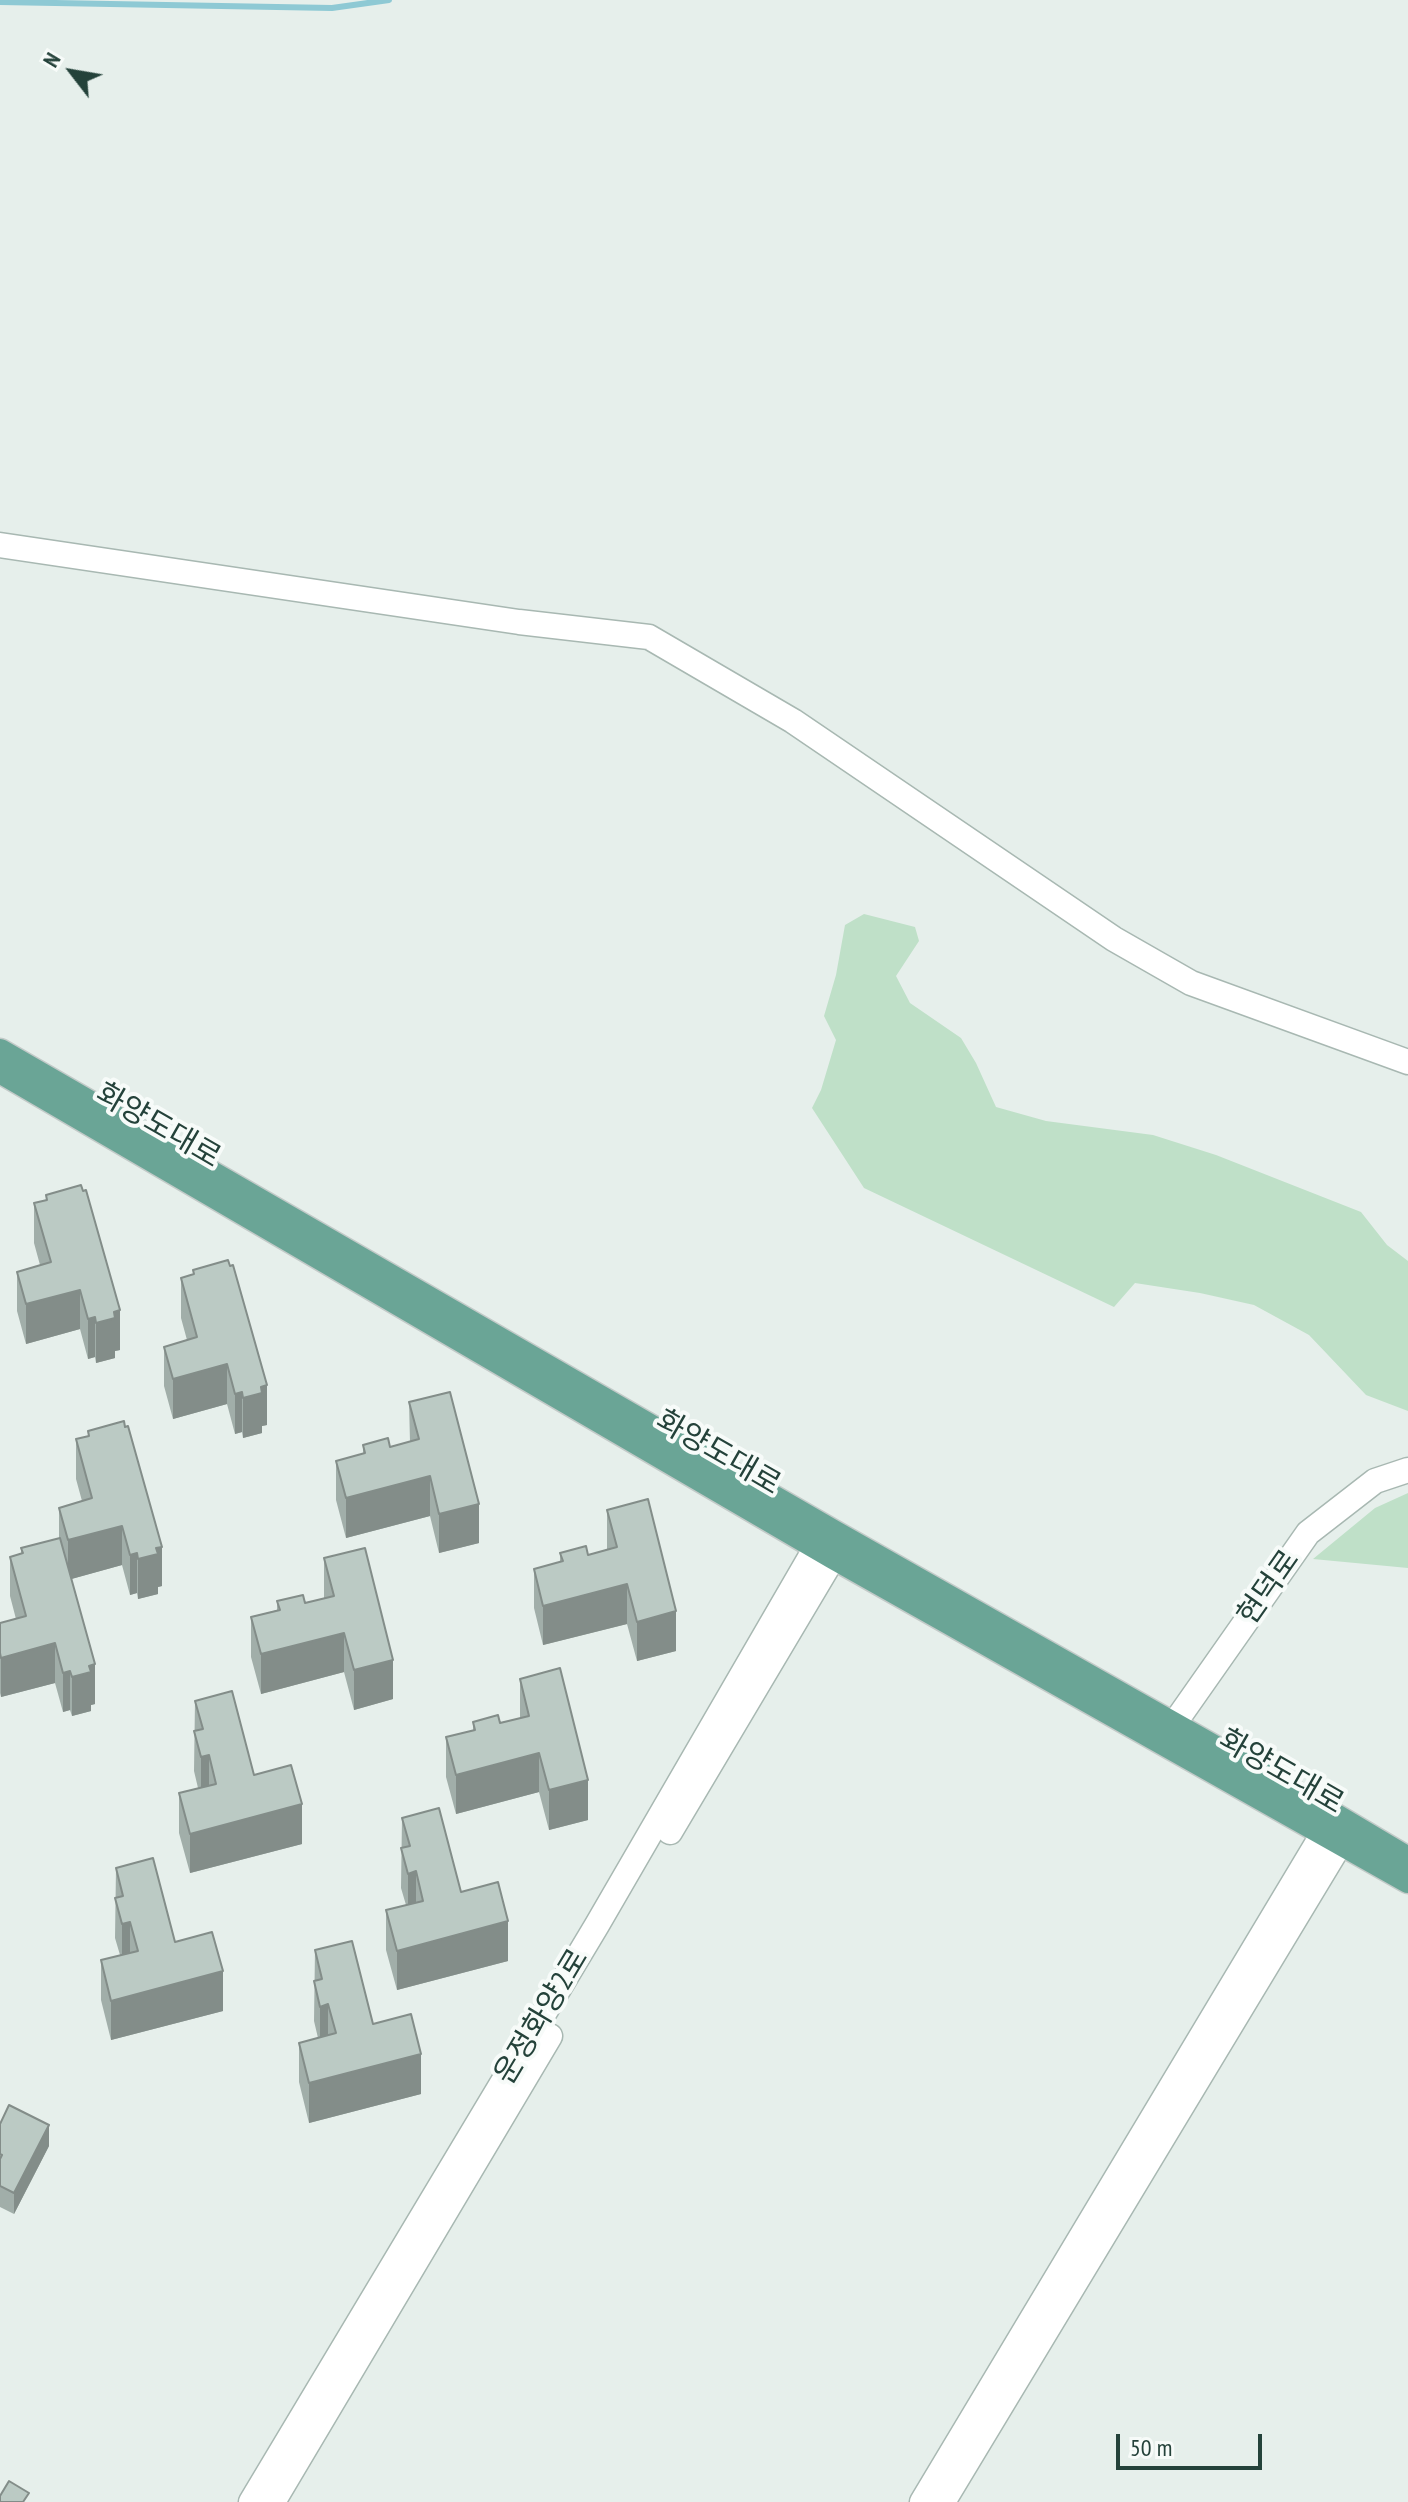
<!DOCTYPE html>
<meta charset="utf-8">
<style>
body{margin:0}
#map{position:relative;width:1408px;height:2502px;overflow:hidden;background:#e6efeb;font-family:"PT Sans Narrow",sans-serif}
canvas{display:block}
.north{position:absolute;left:32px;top:32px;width:80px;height:80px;-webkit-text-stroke:6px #f7fbf9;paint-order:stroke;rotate:301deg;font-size:22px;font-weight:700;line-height:32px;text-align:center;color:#24423a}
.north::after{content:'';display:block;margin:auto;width:28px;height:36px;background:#24423a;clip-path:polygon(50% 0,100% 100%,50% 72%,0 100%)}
.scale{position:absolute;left:1116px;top:2434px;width:146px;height:36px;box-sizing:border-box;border:4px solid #24423a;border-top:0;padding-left:10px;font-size:24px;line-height:28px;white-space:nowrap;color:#24423a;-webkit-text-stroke:6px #f7fbf9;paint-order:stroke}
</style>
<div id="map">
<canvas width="1408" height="2502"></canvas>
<div class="north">N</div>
<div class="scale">50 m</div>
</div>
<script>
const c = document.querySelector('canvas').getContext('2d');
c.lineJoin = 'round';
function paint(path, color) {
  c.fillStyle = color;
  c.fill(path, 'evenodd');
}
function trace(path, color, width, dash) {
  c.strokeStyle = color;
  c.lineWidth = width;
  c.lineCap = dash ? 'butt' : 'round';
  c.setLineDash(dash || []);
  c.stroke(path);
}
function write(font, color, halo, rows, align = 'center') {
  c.font = font + ' "PT Sans Narrow","Noto Sans KR",sans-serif';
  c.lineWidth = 8;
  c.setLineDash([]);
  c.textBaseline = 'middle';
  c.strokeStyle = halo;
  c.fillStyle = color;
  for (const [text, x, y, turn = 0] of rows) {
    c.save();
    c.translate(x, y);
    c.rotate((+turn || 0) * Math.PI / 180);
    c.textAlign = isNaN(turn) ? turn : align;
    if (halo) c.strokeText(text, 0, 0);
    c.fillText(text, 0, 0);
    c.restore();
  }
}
paint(new Path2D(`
 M864,914L915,927L919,941L896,976L910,1003L961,1038L976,1063L996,1107L1046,1121L1153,1135L1216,1155L1361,1212L1387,1245L1408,1261V1411L1366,1395L1309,1335L1254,1305L1200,1293L1135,1283L1114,1307L864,1188L812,1108L821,1090L836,1040L824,1016L836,975L845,925Z
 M1408,1493V1568L1313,1559L1375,1508Z`), '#bfe0c8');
trace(new Path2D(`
 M0,2L332,8L389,0`), '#8ec9d4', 6);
const minor = new Path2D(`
 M0,545L519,622L649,637L793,721L1114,939L1191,983L1408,1062
 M1162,1741L1308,1533L1375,1481L1408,1470
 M670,1832L843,1541
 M251,2502L597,1925L826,1530
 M273,2502L550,2036
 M922,2502L1333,1817
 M943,2502L1351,1826`);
const major = new Path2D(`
 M0,1051L835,1533L1334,1815L1408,1859
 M0,1071L833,1557L1408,1881`);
trace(minor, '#a8b8b2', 27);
trace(major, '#c2cac8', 27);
trace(minor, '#fff', 24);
trace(major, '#6aa596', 24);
paint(new Path2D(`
 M46,1195L120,1350L115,1351V1358L96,1363L95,1357L88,1359L80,1329L26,1344L17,1311V1272L40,1265L34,1243V1203L46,1200Z
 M193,1270L267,1425L262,1426V1433L243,1438L242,1432L235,1434L227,1404L173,1419L164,1386V1347L187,1340L181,1318V1278L193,1275Z
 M409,1402L479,1543L439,1553L430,1516L346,1538L336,1500V1461L363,1454V1445L390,1447L410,1442Z
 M88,1431L162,1586L158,1587V1594L138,1599L137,1593L130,1595L122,1565L71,1579L95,1704L91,1705V1711L72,1716L70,1710L63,1712L55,1683L1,1697L0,1693V1623L16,1619L10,1596V1557L21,1554V1548L59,1538V1508L82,1501L76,1479V1439L88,1436Z
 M607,1510L676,1651L637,1661L627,1624L543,1645L534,1608V1569L560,1562V1553L588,1555L607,1550Z
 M324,1558L393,1699L354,1710L344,1672L261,1694L251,1657V1617L277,1610V1601L305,1603L324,1598Z
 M520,1679L588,1820L549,1830L539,1792L456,1814L446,1777V1737L473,1730V1722L500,1723L520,1718Z
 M195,1701L254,1775L302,1844L190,1873L179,1833V1793L198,1788L194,1771Z
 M402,1818L461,1892L508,1961L397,1990L386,1950V1910L406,1905L401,1888Z
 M116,1868L175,1942L223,2011L111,2040L101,2000V1960L120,1955L115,1938Z
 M315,1950L373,2024L421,2094L309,2123L299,2082V2043L318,2038L314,2021Z
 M0,2124L49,2146L14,2214L0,2207Z`), '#a1aea9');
paint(new Path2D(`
 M80,1290V1329L26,1344V1304Z
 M120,1310V1350L115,1351V1358L96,1363V1323L114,1312Z
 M95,1317V1357L88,1359V1319Z
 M227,1364V1404L173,1419V1379Z
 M267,1385V1425L262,1426V1433L243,1438V1398L261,1387Z
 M242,1392V1432L235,1434V1394Z
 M430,1476V1516L346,1538V1498Z
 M479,1504V1543L439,1553V1514Z
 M122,1526V1565L68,1580V1540Z
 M162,1547V1586L158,1587V1594L138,1599V1559L156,1548Z
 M137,1553V1593L130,1595V1555Z
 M627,1584V1624L543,1645V1606Z
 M676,1611V1651L637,1661V1622Z
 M344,1633V1672L261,1694V1654Z
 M55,1643V1683L1,1697V1658Z
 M393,1660V1699L354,1710V1670Z
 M95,1664V1704L91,1705V1711L72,1716V1677L89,1666Z
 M70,1671V1710L63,1712V1673Z
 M539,1753V1792L456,1814V1775Z
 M209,1755V1794L201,1796V1757Z
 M588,1780V1820L549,1830V1790Z
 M302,1804V1844L190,1873V1834Z
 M416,1871V1911L408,1913V1874Z
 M508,1921V1961L397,1990V1951Z
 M130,1922V1961L122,1963V1924Z
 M223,1971V2011L111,2040V2001Z
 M328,2004V2044L320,2046V2007Z
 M421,2054V2094L309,2123V2083Z
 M49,2125V2146L14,2214V2193Z`), '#838d89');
const building = new Path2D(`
 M81,1185L83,1191L86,1190L120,1310L114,1312L115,1318L96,1323L95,1317L88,1319L80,1290L26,1304L17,1272L51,1262L34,1203L47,1200L46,1195Z
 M228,1260L230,1266L233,1265L267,1385L261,1387L262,1393L243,1398L242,1392L235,1394L227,1364L173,1379L164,1347L197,1337L181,1278L194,1274L193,1270Z
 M450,1392L479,1504L439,1514L430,1476L346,1498L336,1461L365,1453L363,1445L388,1438L390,1447L419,1439L409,1402Z
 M124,1421L125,1427L128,1426L162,1547L156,1548L158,1554L138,1559L137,1553L130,1555L122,1526L68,1540L59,1508L92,1498L76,1439L89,1436L88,1431Z
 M648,1499L676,1611L637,1622L627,1584L543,1606L534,1569L563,1561L560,1553L586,1546L588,1555L617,1547L607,1510Z
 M60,1538L95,1664L89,1666L91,1672L72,1677L70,1671L63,1673L55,1643L1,1658L0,1653V1623L26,1616L10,1557L23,1553L21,1548Z
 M365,1548L393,1660L354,1670L344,1633L261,1654L251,1617L280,1610L277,1601L303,1595L305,1603L334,1596L324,1558Z
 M560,1668L588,1780L549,1790L539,1753L456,1775L446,1737L475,1730L473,1722L498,1715L500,1723L529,1716L520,1679Z
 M232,1691L254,1775L291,1765L302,1804L190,1834L179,1793L216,1784L209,1755L201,1757L194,1731L203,1729L195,1701Z
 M439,1808L461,1892L498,1882L508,1921L397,1951L386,1910L423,1901L416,1871L408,1874L401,1848L410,1846L402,1818Z
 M153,1858L175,1942L212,1932L223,1971L111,2001L101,1960L138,1951L130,1922L122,1924L115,1898L123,1896L116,1868Z
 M352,1941L373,2024L411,2014L421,2054L309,2083L299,2043L336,2033L328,2004L320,2007L314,1981L322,1979L315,1950Z
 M9,2105L49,2125L14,2193L0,2186V2159L2,2155L0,2154V2124Z
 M9,2481L29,2493L23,2502H0V2496Z`);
paint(building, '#bbcac4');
trace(building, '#838d89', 2);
write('30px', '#24423a', '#f7fbf9', [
 ["화양도대로",158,1126,30],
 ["화양도대로",718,1453,30],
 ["현덕로",1269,1588,-55],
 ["화양도대로",1281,1772,30],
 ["운정화양2로",542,2017,-59]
]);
</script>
